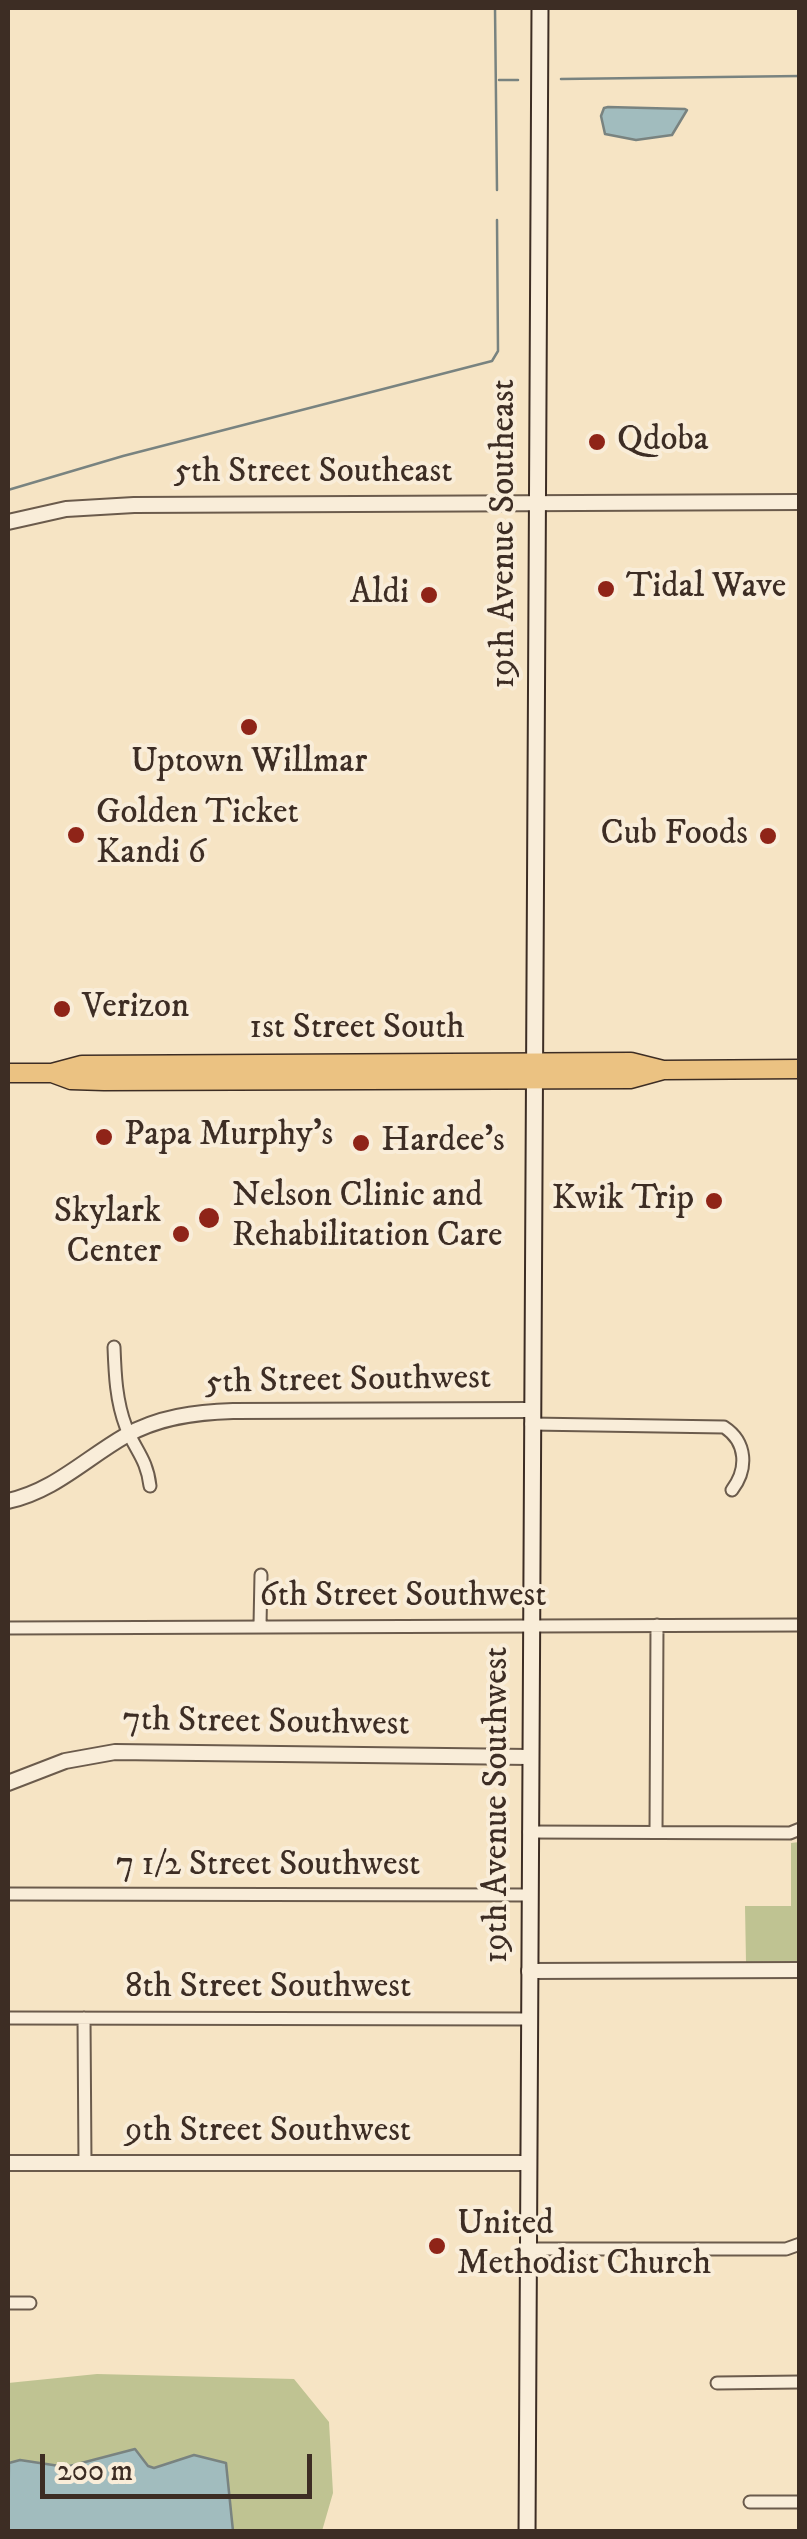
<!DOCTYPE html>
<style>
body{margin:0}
#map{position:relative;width:807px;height:2539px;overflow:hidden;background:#f6e4c4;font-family:"IM FELL DW Pica",serif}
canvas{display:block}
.frame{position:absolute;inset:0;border:10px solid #3d2d24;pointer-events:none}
.scale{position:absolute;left:40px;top:2454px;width:272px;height:45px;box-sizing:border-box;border:5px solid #3d2d24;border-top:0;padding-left:12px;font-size:30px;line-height:35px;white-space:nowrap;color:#3d2d24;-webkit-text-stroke:8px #f9edd9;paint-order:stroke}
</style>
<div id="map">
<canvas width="807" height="2539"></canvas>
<div class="frame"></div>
<div class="scale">200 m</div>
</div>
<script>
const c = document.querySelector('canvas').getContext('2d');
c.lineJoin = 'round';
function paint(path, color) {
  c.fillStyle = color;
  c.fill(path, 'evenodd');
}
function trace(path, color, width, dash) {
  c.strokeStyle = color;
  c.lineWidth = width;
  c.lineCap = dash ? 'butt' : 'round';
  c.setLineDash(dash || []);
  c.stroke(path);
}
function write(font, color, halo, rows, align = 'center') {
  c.font = font + ' "IM FELL DW Pica",serif';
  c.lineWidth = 8;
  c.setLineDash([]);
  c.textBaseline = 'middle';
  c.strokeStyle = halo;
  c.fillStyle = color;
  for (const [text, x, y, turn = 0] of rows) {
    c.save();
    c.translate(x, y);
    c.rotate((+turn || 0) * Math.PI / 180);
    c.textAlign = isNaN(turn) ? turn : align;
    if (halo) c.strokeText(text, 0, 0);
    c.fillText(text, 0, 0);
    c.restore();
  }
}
paint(new Path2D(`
 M799,1842V1961L746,1962L745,1906H791V1843Z
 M97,2374L294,2379L329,2422L333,2493L322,2531H8V2383Z`), '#bfc392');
const water = new Path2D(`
 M608,107L685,109L687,110L672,135L636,140L605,134L601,116L604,108Z
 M135,2449L148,2466L154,2468L194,2455L226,2463L233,2531H8L9,2463L20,2460L66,2467Z`);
paint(water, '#a1bcbe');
trace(water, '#798380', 2.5);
trace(new Path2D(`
 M495,8L497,190
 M561,79L800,76
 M499,80H518
 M8,490L123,456L492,361L498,351L497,220`), '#798380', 2.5);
const minor = new Path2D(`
 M114,1347C115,1374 116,1401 126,1427C135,1450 147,1459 150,1486
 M531,1424L724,1427C747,1442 748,1469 732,1490
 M260,1625L261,1575
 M8,1628L800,1625
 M529,1832L790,1833L800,1829
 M656,1832L657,1625
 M8,1894L529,1895
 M8,2018L529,2019
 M84,2018L85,2164
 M528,2249H786L800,2244
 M8,2303H30
 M717,2383L800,2382
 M750,2502H800`);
const tertiary = new Path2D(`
 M8,522L66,509L134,505L800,502
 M8,1501C54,1491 85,1459 125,1436C158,1417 196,1412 233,1411L531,1410
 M8,1783L65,1761L115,1752L529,1757
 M529,1971L800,1970
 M8,2163H528`);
const secondary = new Path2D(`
 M527,2532L540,8`);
const primary = new Path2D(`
 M8,1073H52L71,1080L104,1081L630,1079L663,1070
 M52,1073L82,1065L631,1062L663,1070L800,1069`);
trace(minor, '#6b5b4c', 15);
trace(tertiary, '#6b5b4c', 18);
trace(secondary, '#3d2d24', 19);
trace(primary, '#3d2d24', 21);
trace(minor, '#f9edd9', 11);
trace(tertiary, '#f9edd9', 14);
trace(secondary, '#f9edd9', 15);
trace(primary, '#ebc282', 18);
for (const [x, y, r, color] of [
 [597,442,10,"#8f2418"],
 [606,589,10,"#8f2418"],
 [429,595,10,"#8f2418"],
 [249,727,10,"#8f2418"],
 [76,835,10,"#8f2418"],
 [768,836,10,"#8f2418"],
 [62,1009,10,"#8f2418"],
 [104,1137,10,"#8f2418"],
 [361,1143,10,"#8f2418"],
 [714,1201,10,"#8f2418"],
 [209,1218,12,"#8f2418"],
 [181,1234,10,"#8f2418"],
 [437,2246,10,"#8f2418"]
]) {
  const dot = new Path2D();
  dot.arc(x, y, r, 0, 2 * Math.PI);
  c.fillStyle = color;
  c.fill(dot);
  trace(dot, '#f9edd9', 4);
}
write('35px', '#3d2d24', '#f9edd9', [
 ["Qdoba",617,442],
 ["Tidal Wave",626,589],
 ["Aldi",409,595,"right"],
 ["Uptown Willmar",249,764,"center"],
 ["Golden Ticket",96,815],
 ["Kandi 6",96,855],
 ["Cub Foods",748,836,"right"],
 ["Verizon",82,1009],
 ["Papa Murphy's",124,1137],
 ["Hardee's",381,1143],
 ["Nelson Clinic and",232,1198],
 ["Rehabilitation Care",232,1238],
 ["Kwik Trip",694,1201,"right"],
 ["Skylark",161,1214,"right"],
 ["Center",161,1254,"right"],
 ["United",457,2226],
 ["Methodist Church",457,2266]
], 'left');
write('35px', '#3d2d24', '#f9edd9', [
 ["5th Street Southeast",313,474],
 ["19th Avenue Southeast",506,534,-90],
 ["1st Street South",357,1030],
 ["5th Street Southwest",348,1382,-1],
 ["6th Street Southwest",403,1598],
 ["7th Street Southwest",266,1724,1],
 ["19th Avenue Southwest",499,1805,-90],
 ["7 1/2 Street Southwest",268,1867],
 ["8th Street Southwest",268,1989],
 ["9th Street Southwest",268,2133]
]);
</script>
